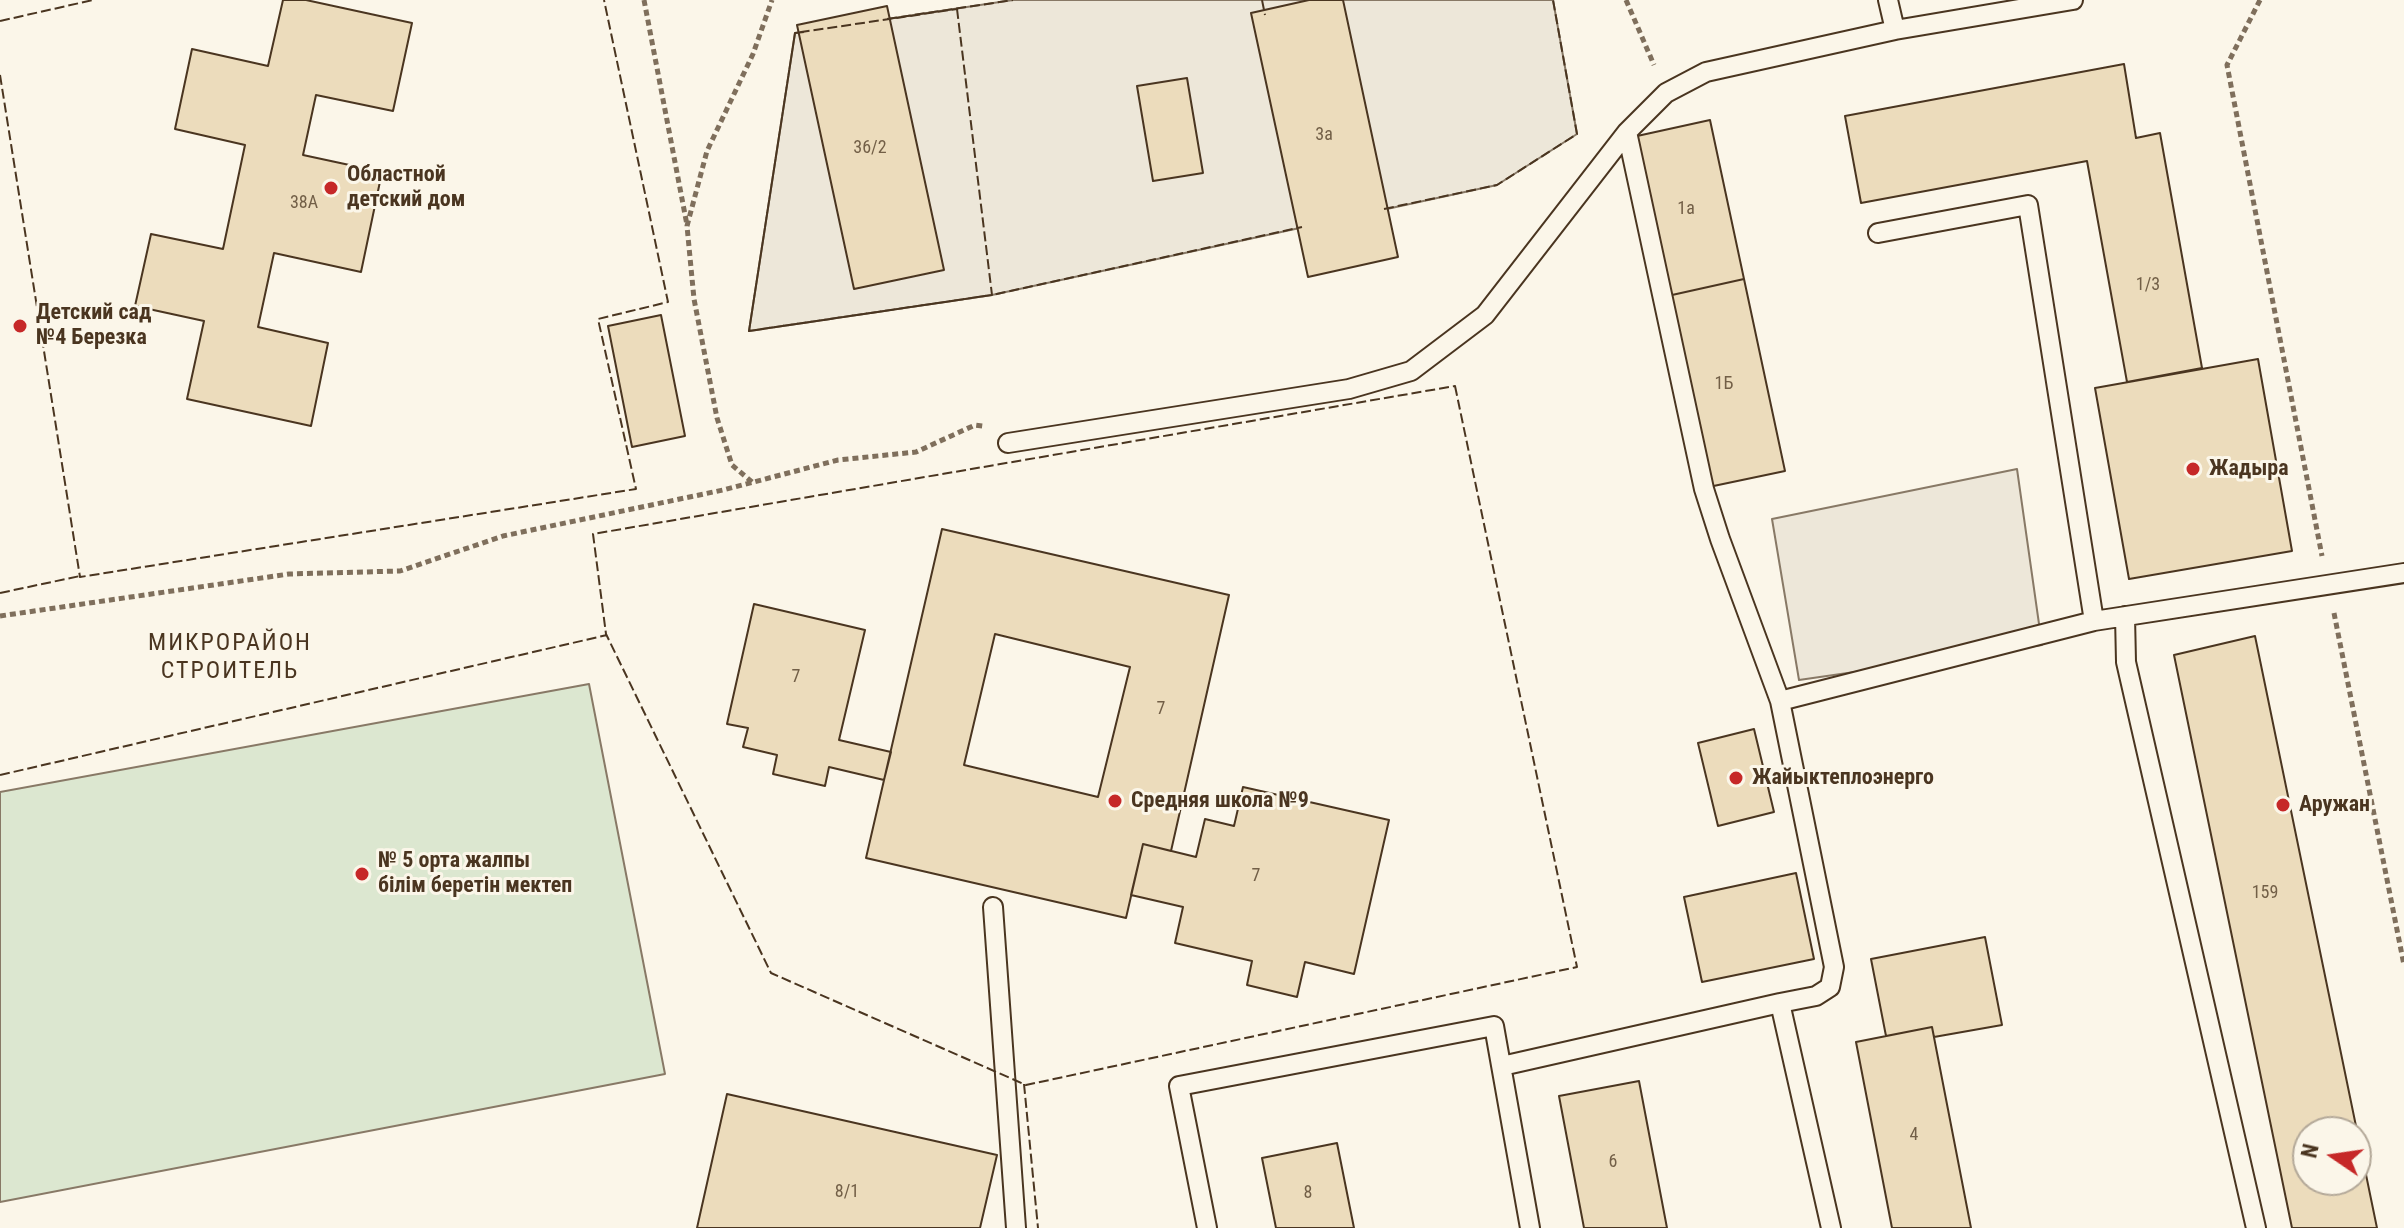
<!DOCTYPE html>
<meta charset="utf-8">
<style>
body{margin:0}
#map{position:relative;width:2404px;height:1228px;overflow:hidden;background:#fbf6e9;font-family:"Roboto Condensed",sans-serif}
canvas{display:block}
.north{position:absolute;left:2292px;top:1116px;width:80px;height:80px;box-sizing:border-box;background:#fbf6e9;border:2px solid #b4a999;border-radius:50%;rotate:283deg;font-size:22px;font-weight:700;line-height:32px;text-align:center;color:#4a3520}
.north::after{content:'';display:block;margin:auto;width:28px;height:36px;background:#c62828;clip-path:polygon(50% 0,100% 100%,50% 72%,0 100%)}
</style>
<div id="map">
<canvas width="2404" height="1228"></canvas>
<div class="north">N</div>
</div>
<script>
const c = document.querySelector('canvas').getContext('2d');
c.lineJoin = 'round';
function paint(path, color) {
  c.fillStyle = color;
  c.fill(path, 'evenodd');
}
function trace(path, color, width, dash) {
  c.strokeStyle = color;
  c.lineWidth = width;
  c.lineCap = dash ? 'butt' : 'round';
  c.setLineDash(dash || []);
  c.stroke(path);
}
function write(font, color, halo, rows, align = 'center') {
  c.font = font + ' "Roboto Condensed",sans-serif';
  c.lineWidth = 6;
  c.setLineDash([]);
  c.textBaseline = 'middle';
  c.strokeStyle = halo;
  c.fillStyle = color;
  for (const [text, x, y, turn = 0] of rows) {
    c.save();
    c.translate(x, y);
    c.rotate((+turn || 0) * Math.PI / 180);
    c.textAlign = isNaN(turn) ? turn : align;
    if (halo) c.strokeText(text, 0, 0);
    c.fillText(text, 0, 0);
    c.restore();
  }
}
const green = new Path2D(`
 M589,684L665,1074L0,1202V792Z`);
paint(green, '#dce7d0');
trace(green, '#887966', 2);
const parking = new Path2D(`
 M1013,0H1553L1577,134L1497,185L992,295L749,331L795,33Z
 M2017,469L2042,645L1799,680L1772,519Z`);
paint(parking, '#ede7d9');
trace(parking, '#887966', 2);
const building = new Path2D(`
 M283,0H306L412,23L393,111L316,95L303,155L382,172L361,272L274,253L258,327L328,343L311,426L187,399L204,321L135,306L151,234L223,249L245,145L175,129L192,49L268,66Z
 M1309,0H1343L1398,257L1308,277L1251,13Z
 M887,6L944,270L854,289L797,25Z
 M2124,64L2136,138L2160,133L2202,368L2127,382L2087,161L1861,203L1845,116Z
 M1187,78L1203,173L1153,181L1137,86Z
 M1710,120L1744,279L1663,297L1628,138Z
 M1744,279L1785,471L1704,488L1663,297Z
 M661,315L685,436L632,447L608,326Z
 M2258,359L2292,551L2129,579L2095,388Z
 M942,529L1229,595L1171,851L1143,844L1126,918L866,858ZM995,634L1130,667L1098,797L964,765Z
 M754,604L865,630L839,740L891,752L884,780L829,767L825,786L773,774L777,755L743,747L748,728L727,724Z
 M2255,636L2377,1228H2292L2174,655ZM2308,1132H2356V1180H2308Z
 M1754,729L1774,812L1718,826L1698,743Z
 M1243,787L1389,820L1354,974L1305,962L1297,997L1247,985L1252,961L1175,943L1183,907L1131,895L1143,844L1196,857L1205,819L1234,826Z
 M1796,873L1814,959L1702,982L1684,897Z
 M1985,937L2002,1025L1934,1037L1932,1027L1886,1036L1871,959Z
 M1932,1027L1971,1228H1892L1856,1042Z
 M1639,1081L1667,1228H1584L1559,1096Z
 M727,1094L997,1155L980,1228H697Z
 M1337,1143L1354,1228H1276L1262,1158Z`);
paint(building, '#ecdcbc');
trace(building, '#4a3520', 2);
const service = new Path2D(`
 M1888,0L1895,30L2073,0
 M1627,132L1704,489L1720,539L1780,701
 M1878,233L2028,205L2094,621L2404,573
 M1008,443L1349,389L1411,371L1485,315L1627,132L1666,93L1706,72L1895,30
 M2125,616L2126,662L2256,1228
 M993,907L1016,1228
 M1780,1003L1816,996L1830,987L1834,967L1780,701L2094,621
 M1502,1066L1780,1003L1831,1228
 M1207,1228L1179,1086L1494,1026L1530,1228`);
trace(service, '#4a3520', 22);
trace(new Path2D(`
 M644,0L687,225
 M1626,0L1654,65
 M2260,0L2227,65L2322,556
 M752,482L732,465L717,418L694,299L687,226L707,151L753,54L772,0
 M2334,613L2404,965
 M0,616L289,574L400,571L503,536L723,490L838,460L916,452L975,425L983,426`), '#7f6f5c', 5, [6, 4]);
trace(service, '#fbf6e9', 18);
trace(new Path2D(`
 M1262,0L1265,15
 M957,9L992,295L749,331L795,33Z
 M887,19L1013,0
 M0,21L93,0
 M804,32L795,33L749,331L992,295L1302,227
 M0,75L80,577L636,489L598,319L668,302L604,0
 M1384,209L1497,185L1577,134L1553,0
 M1455,386L1577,967L1026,1085L771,973L606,634L593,534Z
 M0,593L80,576
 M0,775L607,635
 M1024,1084L1038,1228`), '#4a3520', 2, [10, 4]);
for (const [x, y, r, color] of [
 [331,188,8,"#c62828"],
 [20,326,8,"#c62828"],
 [2193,469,8,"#c62828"],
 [1736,778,8,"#c62828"],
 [1115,801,8,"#c62828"],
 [2283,805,8,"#c62828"],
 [362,874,8,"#c62828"]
]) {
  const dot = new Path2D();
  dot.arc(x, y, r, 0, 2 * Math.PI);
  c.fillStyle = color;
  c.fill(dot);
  trace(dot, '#fbf6e9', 3);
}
write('18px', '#725f47', null, [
 ["3а",1324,135],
 ["36/2",870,148],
 ["38А",304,203],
 ["1а",1686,209],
 ["1/3",2148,285],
 ["1Б",1724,384],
 ["7",796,677],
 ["7",1161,709],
 ["7",1256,876],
 ["159",2265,893],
 ["4",1914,1135],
 ["6",1613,1162],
 ["8/1",847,1192],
 ["8",1308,1193]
]);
write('bold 22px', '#4a3520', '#fbf6e9', [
 ["Областной",347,175],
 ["детский дом",347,200],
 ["Детский сад",36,313],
 ["№4 Березка",36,338],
 ["Жадыра",2209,469],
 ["Жайыктеплоэнерго",1752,778],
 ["Средняя школа №9",1131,801],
 ["Аружан",2299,805],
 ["№ 5 орта жалпы",378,861],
 ["білім беретін мектеп",378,886]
], 'left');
c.letterSpacing = '2px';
write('24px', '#4a3520', '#fbf6e9', [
 ["МИКРОРАЙОН",230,644],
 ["СТРОИТЕЛЬ",230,672]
]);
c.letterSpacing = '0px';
</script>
